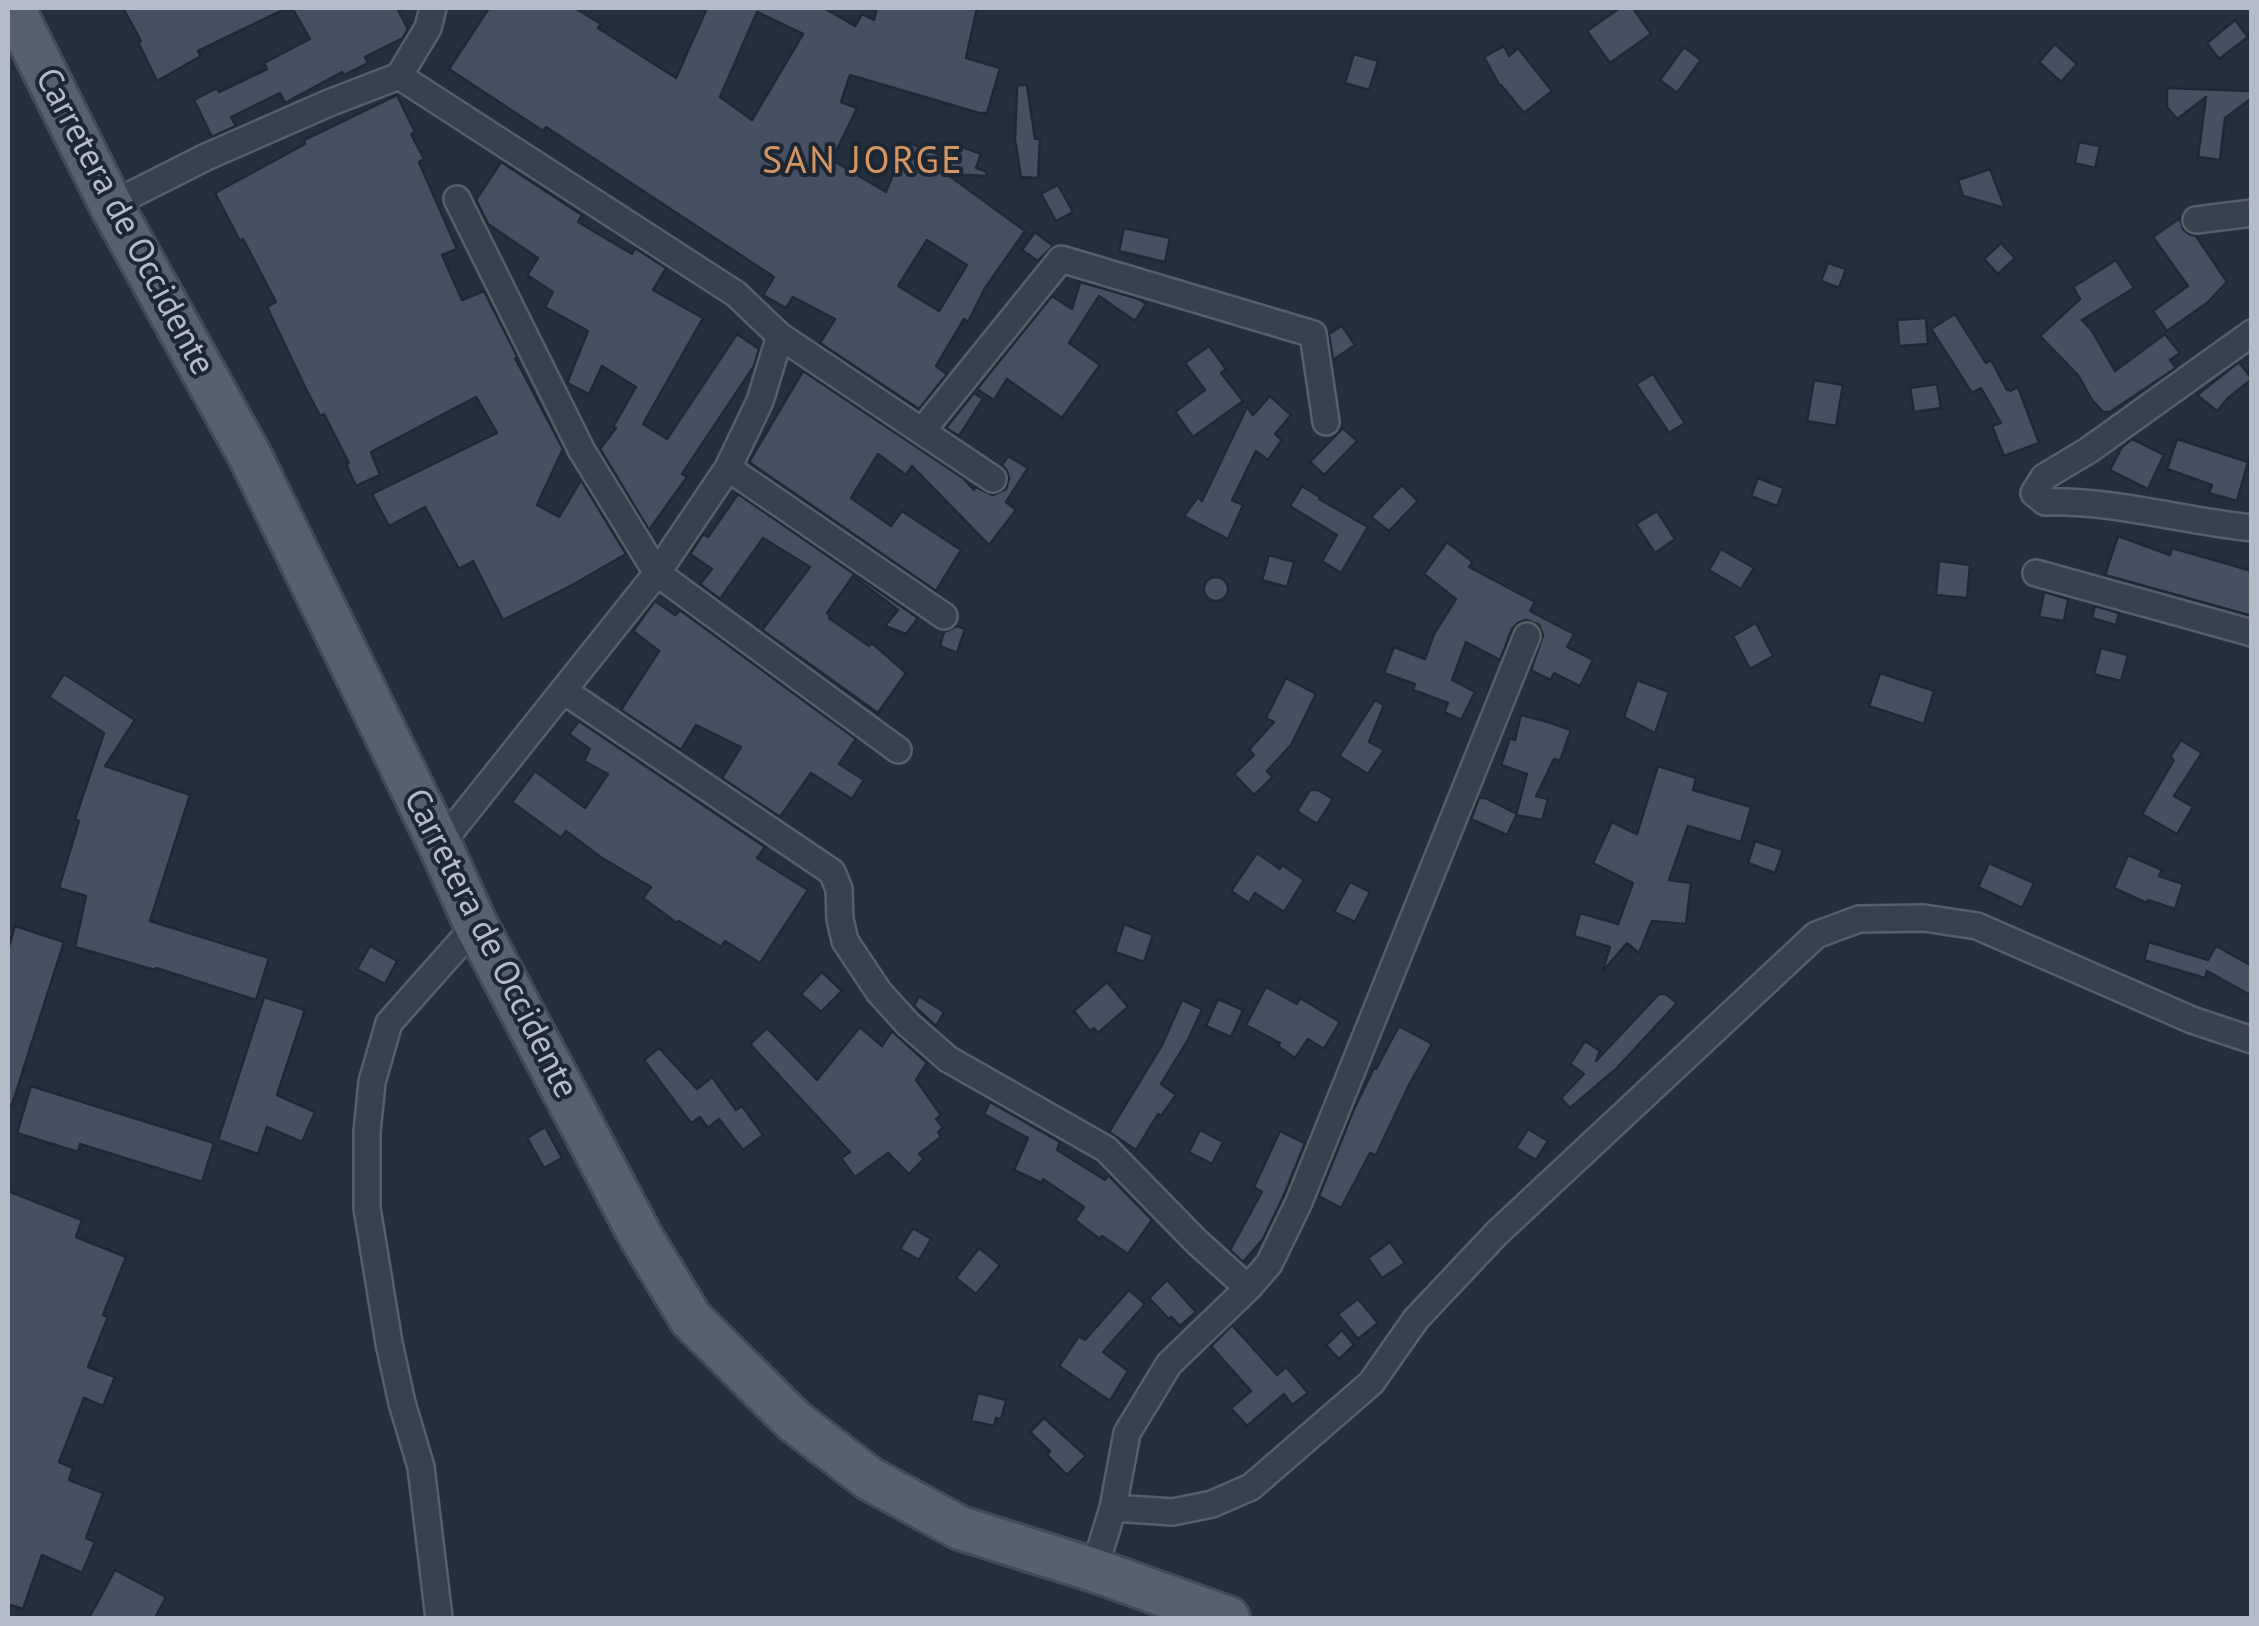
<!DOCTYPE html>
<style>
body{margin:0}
#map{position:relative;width:2259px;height:1626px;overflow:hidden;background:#242f3e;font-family:"PT Sans",sans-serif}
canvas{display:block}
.frame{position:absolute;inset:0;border:10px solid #b4bcc9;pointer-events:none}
</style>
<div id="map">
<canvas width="2259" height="1626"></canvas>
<div class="frame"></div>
</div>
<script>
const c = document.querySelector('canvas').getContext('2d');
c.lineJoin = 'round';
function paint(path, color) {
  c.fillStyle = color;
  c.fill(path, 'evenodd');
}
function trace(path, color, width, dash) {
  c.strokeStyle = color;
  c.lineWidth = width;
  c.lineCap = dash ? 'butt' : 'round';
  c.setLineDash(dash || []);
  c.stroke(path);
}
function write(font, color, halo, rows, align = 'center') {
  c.font = font + ' "PT Sans",sans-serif';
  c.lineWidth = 8;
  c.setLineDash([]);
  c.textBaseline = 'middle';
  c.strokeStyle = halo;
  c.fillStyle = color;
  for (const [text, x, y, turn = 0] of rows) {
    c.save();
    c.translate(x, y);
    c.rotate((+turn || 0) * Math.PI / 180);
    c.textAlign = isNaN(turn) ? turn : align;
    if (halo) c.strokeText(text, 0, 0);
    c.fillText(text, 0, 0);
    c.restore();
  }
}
const building = new Path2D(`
 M123,8H287L198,51L201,56L157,81L138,42L141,41Z
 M292,8H397L408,29L403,38L365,57L368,63L344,75L342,72L285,103L280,93L231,117L236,126L212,137L194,100L217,88L219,92L267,69L264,63L310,39Z
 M489,8H575L601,24L598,28L676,78L707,8H824L855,26L862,14L874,20L877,8H977L966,58L1000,68L987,113H979L850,75L841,102L857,108L832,160L886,192L906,142L954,160L960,146L981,154L976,168L987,172L986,176L947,174L1025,231L985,288L968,322L964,319L936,366L947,374L919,409L820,343L835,319L793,297L786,308L763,295L774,277L546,127L543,131L449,69ZM757,12L803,34L752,120L720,97ZM927,240L967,265L939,311L898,286Z
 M1620,8H1633L1651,34L1610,63L1587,31Z
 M2235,20L2248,37L2219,59L2207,43Z
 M2055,44L2077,64L2061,82L2039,62Z
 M1504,46L1509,56L1518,48L1552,91L1524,113L1501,85L1500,86L1484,57Z
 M1684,47L1701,60L1677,93L1660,80Z
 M1354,54L1378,61L1369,90L1345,83Z
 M1017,85H1027L1035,139H1040L1038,178L1021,177L1015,140Z
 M2167,88L2252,91V98L2225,118L2220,160L2198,157L2206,97L2177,119L2167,107Z
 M397,95L415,132L411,134L424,159L419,162L457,249L442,255L462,300L484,291L519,360L515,358L563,449L537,505L559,517L581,480L626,554L574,584L503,620L473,561L459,569L425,507L389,526L372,494L497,433L476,397L371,452L380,475L356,486L346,464L349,463L324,414L320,416L305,387L267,307L276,302L243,239L240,241L215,193L305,144L304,140Z
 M2079,142L2100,146L2095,168L2075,163Z
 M501,162L582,215L578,222L632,254L635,248L666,268L653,290L703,318L643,424L667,439L737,334L759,349L754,366L682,474L687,477L649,530L600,449L616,428L613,427L636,387L602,366L589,394L567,383L588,331L545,307L553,292L527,275L538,258L488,224L476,200Z
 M1990,169L2005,208L1963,196L1958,180Z
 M1058,185L1073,212L1056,221L1041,194Z
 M2180,218L2183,229L2189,234L2196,236L2227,282L2207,303L2167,331L2153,311L2188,286L2153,237Z
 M1124,228L1170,238L1165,262L1119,251Z
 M1035,232L1053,246L1038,261L1022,250Z
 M2001,243L2015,258L1998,274L1984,259Z
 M2116,260L2134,288L2082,320L2092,331L2115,371L2165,334L2180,353L2170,360L2176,368L2110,412H2103L2092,400L2078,375L2040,336L2080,299L2073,287Z
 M1828,263L1846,269L1839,288L1821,281Z
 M1077,281L1139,299L1146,304L1135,321L1099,296L1069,343L1100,365L1062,418L1007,379L994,400L977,389L1052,296L1072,309L1080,283Z
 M1955,314L1986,363L1991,360L2007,390L2009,389L2010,391L2018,387L2039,443L2004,456L1992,426L2001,423L1981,388L1972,393L1931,329Z
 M1926,318L1928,344L1899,346L1897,320Z
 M1342,326L1355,345L1333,360L1329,334Z
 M1209,346L1226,369L1221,373L1243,401L1193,437L1175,412L1205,390L1185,363Z
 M2239,362L2252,379L2228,398L2217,411L2197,395Z
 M803,371L963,478L974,490L976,487L993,495L1006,489L1009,479L1007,471L1002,465L1008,456L1028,468L1006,502L1016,510L989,545L912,466L906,475L878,454L851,498L891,526L902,511L961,550L936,591L749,462Z
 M1653,374L1685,423L1669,433L1636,384Z
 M1814,380L1843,385L1836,426L1807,421Z
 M1937,384L1941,408L1914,412L1910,388Z
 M974,393L983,399L959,436L946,428Z
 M1270,396L1291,415L1275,434L1282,440L1268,460L1256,451L1232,500L1243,505L1228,539L1184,516L1198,497L1202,501L1247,407L1253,415Z
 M1343,428L1357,441L1324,475L1310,462Z
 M2132,439L2164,455L2148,489L2110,470L2122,447Z
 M2177,439L2248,462L2237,501L2209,493L2212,485L2167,469Z
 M1758,478L1784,488L1777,506L1751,496Z
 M1402,485L1418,501L1389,531L1371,517Z
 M1302,486L1320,497L1319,499L1368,527L1341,573L1322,561L1337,535L1290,506Z
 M738,494L918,618L906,634L885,626L898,610L853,576L827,613L830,616L829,618L869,646L872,643L906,673L878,713L762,630L810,567L763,538L720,599L700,584L712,569L690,554L703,534L708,537Z
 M1657,511L1675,539L1655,553L1636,524Z
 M2118,536L2170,555L2172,548L2252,571V616L2105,575Z
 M1447,542L1473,562L1469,567L1535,602L1530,611L1574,634L1567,647L1593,660L1580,686L1554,673L1551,680L1531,670L1543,635L1539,625L1526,620L1518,623L1512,629L1500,660L1466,642L1452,680L1475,692L1461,720L1444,712L1448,703L1413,690L1415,684L1384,673L1394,647L1425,659L1434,634L1456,599L1424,574Z
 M1721,549L1754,568L1741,589L1709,570Z
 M1269,555L1294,562L1287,587L1262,580Z
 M1939,561L1970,565L1967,598L1936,595Z
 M1204 589a12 12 0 1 1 24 0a12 12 0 1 1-24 0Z
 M2044,592L2068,599L2064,621L2039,617Z
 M655,601L675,615L680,610L856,739L839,764L864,780L852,799L811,773L780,817L722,778L741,747L696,725L681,750L621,710L659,651L633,631Z
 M2095,606L2119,613L2116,625L2092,618Z
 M1756,623L1773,656L1750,669L1733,636Z
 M957,626L965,629L957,653L940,646L944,632Z
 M2101,648L2128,655L2121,681L2094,674Z
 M1880,673L1934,691L1924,724L1869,706Z
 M64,674L135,720L105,766L190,795L150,921L269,958L256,1000L156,968L155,970L75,947L86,896L59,888L79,821L75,819L104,733L49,697Z
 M1286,678L1316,694L1291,745L1267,771L1273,777L1254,795L1234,774L1254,755L1249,750L1274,722L1266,718Z
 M1637,680L1669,692L1655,733L1624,717Z
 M1375,700L1384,705L1369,742L1384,750L1368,774L1339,756Z
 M1521,715L1548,722L1571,730L1560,761L1554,759L1536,796L1548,799L1542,820L1516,815L1527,774L1501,765L1510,738L1515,740Z
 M579,721L765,847L757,858L808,890L760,963L725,941L721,947L679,921L677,923L643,898L651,887L602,858L566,831L561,838L512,802L535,771L585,808L608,774L584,761L590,749L569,734Z
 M2181,740L2202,753L2174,796L2193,807L2177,834L2142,814L2174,760L2170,757Z
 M1658,766L1696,778L1693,790L1751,807L1741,842L1688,826L1669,880L1691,883L1686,924L1652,921L1639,953L1627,943L1602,972L1610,947L1574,936L1580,913L1618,924L1633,883L1593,863L1612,822L1637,834Z
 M1310,790H1318L1333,799L1317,824L1297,811Z
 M1479,798H1485L1517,814L1507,835L1471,819Z
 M1755,841L1783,850L1775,873L1748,863Z
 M1257,853L1280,869L1282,865L1304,880L1284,912L1255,893L1249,903L1231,891Z
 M2128,855L2162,870L2159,876L2183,884L2175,909L2148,900L2147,903L2114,888Z
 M1989,863L2034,883L2022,908L1978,887Z
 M1350,882L1370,892L1355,922L1334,912Z
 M1124,924L1153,935L1144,962L1115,952Z
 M15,926L64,942L12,1105L8,1104V950Z
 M2149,942L2208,960L2216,946L2252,966V996L2207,971L2205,978L2144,960Z
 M370,946L397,961L385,984L357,969Z
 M822,972L842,991L821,1012L801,994Z
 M1107,982L1128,1007L1098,1033L1094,1028L1090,1031L1074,1011Z
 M1266,987L1297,1004L1300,998L1340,1022L1324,1049L1308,1039L1295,1058L1278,1046L1280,1043L1246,1025Z
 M1659,994H1666L1677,1003L1616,1069L1570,1108L1561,1098L1584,1074L1570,1064L1585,1041L1600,1051L1596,1061Z
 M919,996L944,1012L936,1026L914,1006Z
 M264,997L305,1010L277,1095L315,1112L302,1142L267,1127L258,1154L218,1140Z
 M1218,999L1243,1010L1231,1037L1206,1026Z
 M1182,1000L1202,1009L1188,1040L1161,1084L1176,1095L1161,1116L1158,1114L1136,1150L1109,1132L1162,1045Z
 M1399,1026L1432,1044L1409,1085L1376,1155L1370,1153L1341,1208L1319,1196L1354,1109L1374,1068L1376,1069Z
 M860,1027L882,1046L892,1031L927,1063L916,1080L941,1115L936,1119L943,1128L938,1132L941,1137L919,1154L924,1159L909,1174L888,1153L855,1177L841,1158L850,1152L750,1044L767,1028L817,1080Z
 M659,1048L697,1089L712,1077L736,1110L742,1106L763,1135L743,1150L719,1119L708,1128L700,1117L691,1123L644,1060Z
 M31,1086L214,1143L202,1182L80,1144L78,1152L17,1133Z
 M990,1102L1060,1142L1057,1150L1105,1180L1108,1175L1152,1220L1128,1254L1102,1236L1100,1239L1075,1220L1084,1207L1043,1179L1042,1183L1014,1170L1028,1138L984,1114Z
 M545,1127L562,1158L544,1168L527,1138Z
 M1528,1129L1548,1141L1536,1160L1516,1148Z
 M1200,1130L1223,1142L1212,1164L1189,1152Z
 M1280,1131L1305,1143L1284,1195L1263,1239L1243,1262L1230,1250L1262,1192L1254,1187Z
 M8,1191L82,1220L76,1237L126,1257L103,1315L108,1317L88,1367L115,1377L103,1406L84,1398L59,1462L73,1468L69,1480L103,1493L86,1538L95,1542L82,1573L42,1555L23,1609L8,1604Z
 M913,1228L931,1239L919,1260L900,1249Z
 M1390,1242L1405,1263L1382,1278L1368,1258Z
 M979,1248L1000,1265L976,1294L956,1278Z
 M1167,1280L1196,1312L1180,1326L1171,1317L1169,1319L1149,1298Z
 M1129,1290L1145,1304L1103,1352L1128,1371L1110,1401L1059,1366L1079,1336L1085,1340Z
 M1358,1299L1378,1323L1358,1339L1338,1314Z
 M1232,1325L1277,1375L1286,1367L1308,1393L1292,1405L1284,1394L1247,1426L1231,1408L1251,1391L1211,1346Z
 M1342,1330L1354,1345L1339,1359L1326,1345Z
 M978,1393L1006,1400L1001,1419L996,1418L994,1426L971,1421Z
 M1044,1418L1086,1456L1067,1475L1047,1455L1050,1451L1030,1432Z
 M115,1570L166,1597L155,1618H89Z`);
paint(building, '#455162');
trace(building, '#1f2835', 2.5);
const street = new Path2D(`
 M399,76L736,294L780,336L760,401L728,468L657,573L440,845
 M457,199L582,451L657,573L898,750
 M111,205L206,157L329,103L399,76L428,28L433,8
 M2196,220L2252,213
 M2252,333L2089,450L2044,477L2034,493L2045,502C2114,500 2183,521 2252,528
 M780,336L993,479
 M922,431L1061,259L1313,334L1326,422
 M728,468L944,616
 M2036,573L2252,633
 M564,691L832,872L839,889L840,919L845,941L879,992L908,1024L948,1059L1106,1149L1197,1242L1248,1288
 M1113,1508L1173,1512L1212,1504L1251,1487L1371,1383L1416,1319L1497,1233L1816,935L1859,919L1924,918L1977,926L2192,1020L2252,1040
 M1094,1570L1113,1508L1127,1433L1169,1364L1248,1288L1269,1264L1299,1202L1527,636
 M439,1618L421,1467L402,1403L389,1343L367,1208V1132L372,1082L389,1023L476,925`);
const primary = new Path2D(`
 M13,8L111,205L250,456L440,845L476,925L641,1237L691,1319L794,1421L870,1479L960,1528L1094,1570L1228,1618`);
trace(street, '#565f6c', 30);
trace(primary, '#414a57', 48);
trace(street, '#38414e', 25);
trace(primary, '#56606e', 42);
write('35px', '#b4bcc9', '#1d2633', [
 ["Carretera de Occidente",124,222,62],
 ["Carretera de Occidente",490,944,63]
]);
c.letterSpacing = '2.5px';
write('38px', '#d59563', '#1d2633', [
 ["SAN JORGE",863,162]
]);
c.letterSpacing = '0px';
</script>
